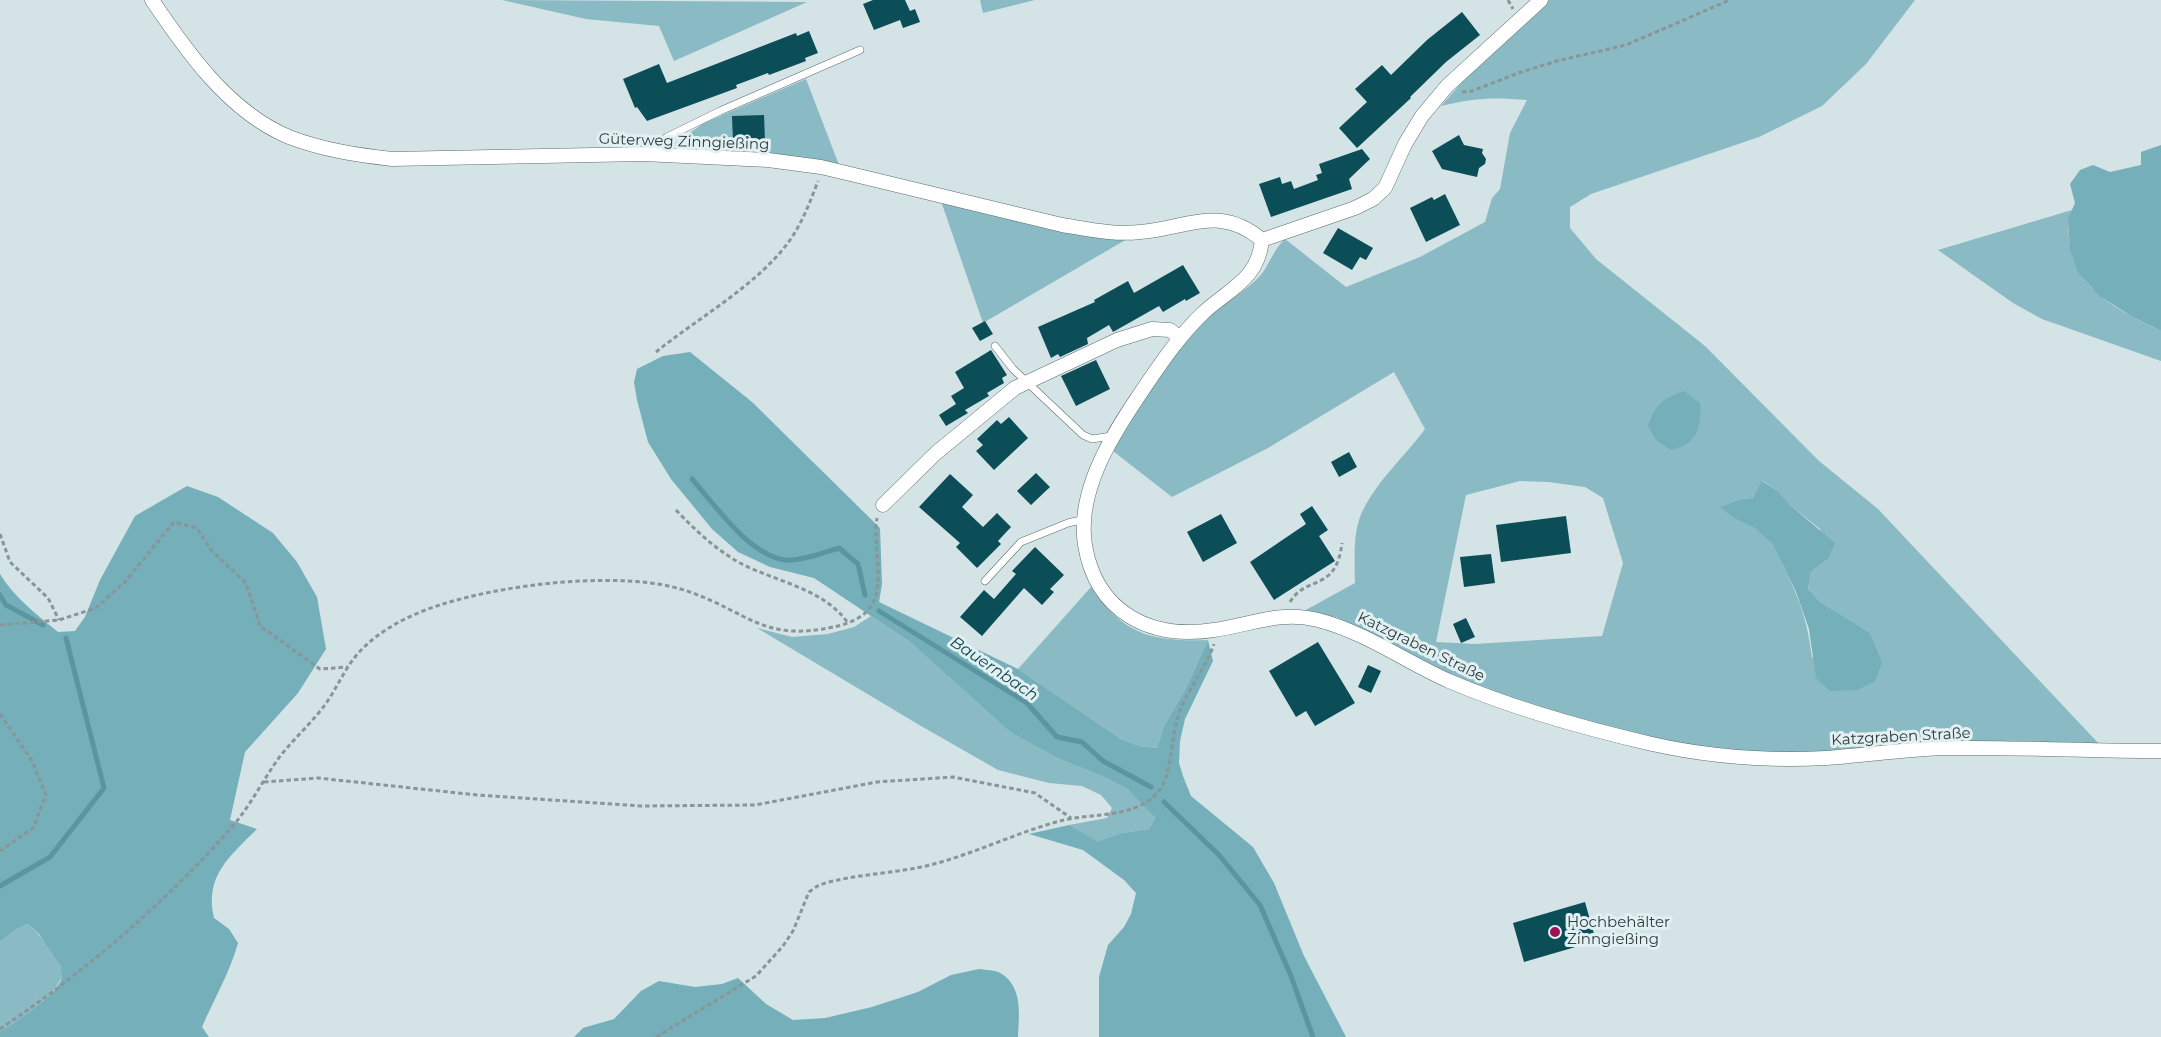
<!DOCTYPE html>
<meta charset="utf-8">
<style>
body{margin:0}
canvas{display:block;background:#d3e3e6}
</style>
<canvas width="2161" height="1037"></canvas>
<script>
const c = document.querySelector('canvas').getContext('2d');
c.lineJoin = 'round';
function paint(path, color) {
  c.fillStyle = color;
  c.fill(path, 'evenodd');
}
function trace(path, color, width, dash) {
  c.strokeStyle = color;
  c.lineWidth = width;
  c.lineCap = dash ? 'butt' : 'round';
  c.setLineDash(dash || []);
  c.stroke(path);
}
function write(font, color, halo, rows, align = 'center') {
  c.font = font + ' Montserrat,sans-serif';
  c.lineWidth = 6;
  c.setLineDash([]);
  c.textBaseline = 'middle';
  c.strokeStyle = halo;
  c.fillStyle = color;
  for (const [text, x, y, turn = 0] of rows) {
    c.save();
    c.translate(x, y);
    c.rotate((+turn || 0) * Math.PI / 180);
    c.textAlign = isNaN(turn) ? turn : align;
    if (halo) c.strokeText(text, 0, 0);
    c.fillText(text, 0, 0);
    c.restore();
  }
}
paint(new Path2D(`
 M502,0L807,2L674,61L659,26L586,19Z
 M980,0H1035L983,13Z
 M1549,0H1915L1866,64L1822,106L1759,137L1591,194L1570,207V228L1596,259L1705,346L1819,461L1878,509L2100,745L1750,754L1675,744L1582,721L1480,688L1435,668L1351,624L1336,617L1304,611L1355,583C1355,560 1352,532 1363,510C1378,480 1405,456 1425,429L1394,372L1268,448L1172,497L1113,451C1138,407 1174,348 1212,314C1227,300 1246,291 1259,277C1270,265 1272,251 1285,239L1346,287L1420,257L1485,222L1492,198L1500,189L1510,133L1527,100C1495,97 1472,98 1441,106L1471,72ZM1520,481L1548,482L1585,487L1603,498L1623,563L1602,636L1475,644L1436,642L1466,495ZM1763,481L1778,491L1791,506L1820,529L1828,559L1811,572L1808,589L1820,602L1869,632L1812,658C1808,622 1799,598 1783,565C1780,559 1778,550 1774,544C1761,527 1737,520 1721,507L1741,499L1753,498Z
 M806,79L839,165C781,153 730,150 670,147L704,123Z
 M941,201L1127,239L983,323Z
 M2072,210C2068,220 2068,227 2069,237C2072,289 2120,311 2161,331V361L2042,319L2013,303L1938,250Z
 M1091,587C1123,635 1153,642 1208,640L1185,690L1164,726L1157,748L1139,746L1121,739L1018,669Z
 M871,616L910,642L1010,732L1055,757L1104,777L1127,789L1155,818L1149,829L1122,833L1098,843L1069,825L1107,818L1112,808L1101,795L1082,786L1049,783L998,770L921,726L757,628L792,637L828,634L854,627Z
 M28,924C37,932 59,956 62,968C67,990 17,1023 0,1031V942L15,930Z`), '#8abac3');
paint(new Path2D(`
 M2161,145V331L2131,316L2098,295L2078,272L2070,250L2068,219L2075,203L2070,184L2080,170L2093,165L2110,172L2141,165V152Z
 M690,352L752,402L880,528L882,584L879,602L1018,669L1121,739L1139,746L1157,748L1164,726L1185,690L1208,640L1213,661L1185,719L1180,741L1179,763L1183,776L1191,796L1253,847L1274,883L1304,956L1346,1037H1099V977L1108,945L1124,927L1131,914L1136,893L1124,880L1083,850L1029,834L1069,825L1098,842L1122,833L1149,829L1155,818L1127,789L1104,777L1055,757L1010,732L910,642L814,578L770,567L738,552L712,529L671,479L648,442L637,400L634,382L637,369L663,356Z
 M1684,391L1700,403C1701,427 1698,444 1671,450L1656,440L1648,426C1656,403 1662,400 1684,391Z
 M1762,481L1778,491L1791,506L1835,543L1828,559L1811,572L1808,589L1820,602L1869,632L1882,662L1875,681L1857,690L1830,691L1816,678L1809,629L1796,592L1773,544L1755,528L1733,517L1720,507L1741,499L1753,498Z
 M187,486L218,497L273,533L297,562L317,597L326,649L298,693L245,752L230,820L257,829C230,856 204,876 214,918L229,929L238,943C230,972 214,999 202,1027L209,1037H0V1031C15,1024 56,995 61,980C62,975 62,970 61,966L39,934L28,924L15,930L0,942V574C14,597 37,615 58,632L75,631L85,617L100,580L135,516Z
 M979,969C986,970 997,970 1002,974C1023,988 1019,1015 1018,1037H574L583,1028L614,1019L641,991L659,981L695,987L722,984L738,978L766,1004L793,1020L825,1018L872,1007L918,992L951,975Z`), '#74afba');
trace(new Path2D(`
 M692,479C715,505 749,555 785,560C799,562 825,552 839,548L858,564L865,595
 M0,595L6,605L43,625
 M879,611L1027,703L1057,737L1082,742L1103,761L1151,787
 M1164,802L1219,855L1260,905L1291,976L1313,1037
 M0,886L50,857L104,788L66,638`), '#5b96a0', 5);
paint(new Path2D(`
 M873,0H905L910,11L915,9L920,22L903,28L900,20L874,30L863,4Z
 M1462,12L1480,35L1446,62L1410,97L1411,98L1357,148L1339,128L1367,102L1355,89L1382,65L1391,75L1427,40Z
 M809,31L818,53L805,58L806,61L769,75L768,73L736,85L737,88L647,121L637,107L635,108L623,79L659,64L667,83L796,33L797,36Z
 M764,115L765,141L733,142L732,116Z
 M1459,135L1464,145L1483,149L1482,153L1486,159L1485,164L1479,168L1477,177L1442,169L1432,151Z
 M1362,149L1370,159L1349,179L1352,189L1271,217L1259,184L1280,177L1282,184L1291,181L1294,189L1318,180L1316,175L1322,173L1319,164Z
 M1445,194L1460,225L1426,242L1410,208L1432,197L1434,200Z
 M1338,228L1373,248L1366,260L1360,257L1352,270L1323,253Z
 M1183,265L1200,293L1186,301L1185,299L1163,312L1159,306L1113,332L1109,325L1087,338L1088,344L1060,357L1058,354L1051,358L1038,327L1095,302L1094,300L1128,281L1134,293Z
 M985,321L993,334L980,341L972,328Z
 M991,350L1007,375L1002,378L1004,383L987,393L989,396L965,410L968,413L946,426L939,415L956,404L951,396L964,388L955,372Z
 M1096,360L1110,389L1076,406L1061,376Z
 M1009,417L1028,438L994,470L976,451L983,445L977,439L997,420L1001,424Z
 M1349,452L1357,467L1339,477L1331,462Z
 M1036,473L1050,487L1031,505L1017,491Z
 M950,474L973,495L962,507L983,527L997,513L1011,527L998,541L1001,544L977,568L956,547L960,543L919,507Z
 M1312,506L1328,530L1319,536L1335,561L1274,600L1250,562L1306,524L1300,514Z
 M1221,514L1237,543L1203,562L1187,532Z
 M1566,516L1571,553L1501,562L1496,525Z
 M1035,547L1064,575L1050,589L1054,592L1042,605L1024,588L982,636L960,617L984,590L994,599L1016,574L1012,571Z
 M1491,554L1495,583L1464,587L1460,557Z
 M1466,618L1475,637L1461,643L1453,624Z
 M1318,642L1355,703L1315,726L1306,711L1296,717L1269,671Z
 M1368,665L1381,671L1371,693L1358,687Z
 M1585,902L1596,941L1524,962L1513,923Z`), '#0c4e58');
const service = new Path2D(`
 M645,153L667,137L720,111L860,50
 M995,346L1013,369L1083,435L1092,439L1112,436
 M985,581L1021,542L1068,523L1085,519`);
const minor = new Path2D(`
 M152,0C187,52 229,112 289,137C323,150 357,155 392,159L643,154L768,160L821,167L859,176L1062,225C1088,229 1114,235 1140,232C1188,228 1220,204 1262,240
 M1262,240C1258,280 1230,288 1203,313C1181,334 1163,360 1146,385C1116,429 1076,488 1085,545C1096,612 1150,640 1214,630C1250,625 1281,610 1318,620C1365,632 1406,662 1449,681C1514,709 1583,728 1652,744C1710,757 1768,761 1826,758C1867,755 1907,749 1948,748C2019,747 2090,751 2161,751
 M1262,240L1355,208L1373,199L1385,188L1405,144L1422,116L1447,86L1541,0
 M883,505L936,453L1015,388L1117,340L1152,329L1170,330L1180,338`);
trace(service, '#5d6c6e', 8);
trace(minor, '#5d6c6e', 15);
trace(new Path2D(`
 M1508,0L1513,9
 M1462,92L1472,91L1521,72L1557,61L1626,45L1730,0
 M656,352C698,318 759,284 790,240C803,221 810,202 818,181
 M676,510C695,530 715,549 740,563C776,582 823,588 848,623
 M0,534L10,562L48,598L59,620
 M1290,602C1307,574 1336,593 1342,543
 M0,625L59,620L96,608L124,583L174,522L197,528L211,550L246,583L260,626L320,669L348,667
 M0,714L32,761L46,795L33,828L0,851
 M264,782L318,778L477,795L641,806L755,805L877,782L953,777L1035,793L1071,818
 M0,1029C85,972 164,904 232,827C250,806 262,782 278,759C293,739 313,722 327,702C337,687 344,671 355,657C377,630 411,614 443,604C498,587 571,578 628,581C649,582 670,585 690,592C749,613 764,642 833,627C845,625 861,619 869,609C887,587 872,546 877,518
 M656,1037L756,976L783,946L793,931L809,892L819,885C853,874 891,874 926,866C972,855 1015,833 1060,821C1092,812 1139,820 1161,788C1172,771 1171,737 1178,717C1186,691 1205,670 1214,644`), '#899597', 3, [4.5, 3]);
trace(service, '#fff', 7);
trace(minor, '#fff', 14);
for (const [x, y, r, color] of [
 [1555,932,6,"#a21054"]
]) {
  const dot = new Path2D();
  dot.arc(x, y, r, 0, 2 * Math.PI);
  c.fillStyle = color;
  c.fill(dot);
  trace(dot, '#e0f0f3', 2);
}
write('15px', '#343b3c', '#e0f0f3', [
 ["Güterweg Zinngießing",684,142,2],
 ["Katzgraben Straße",1421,647,26],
 ["Katzgraben Straße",1901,737,-3]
]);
write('15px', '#343b3c', '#e0f0f3', [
 ["Hochbehälter",1567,923],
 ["Zinngießing",1567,940]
], 'left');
write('italic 16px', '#134851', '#e0f0f3', [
 ["Bauernbach",994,669,34]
]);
</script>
